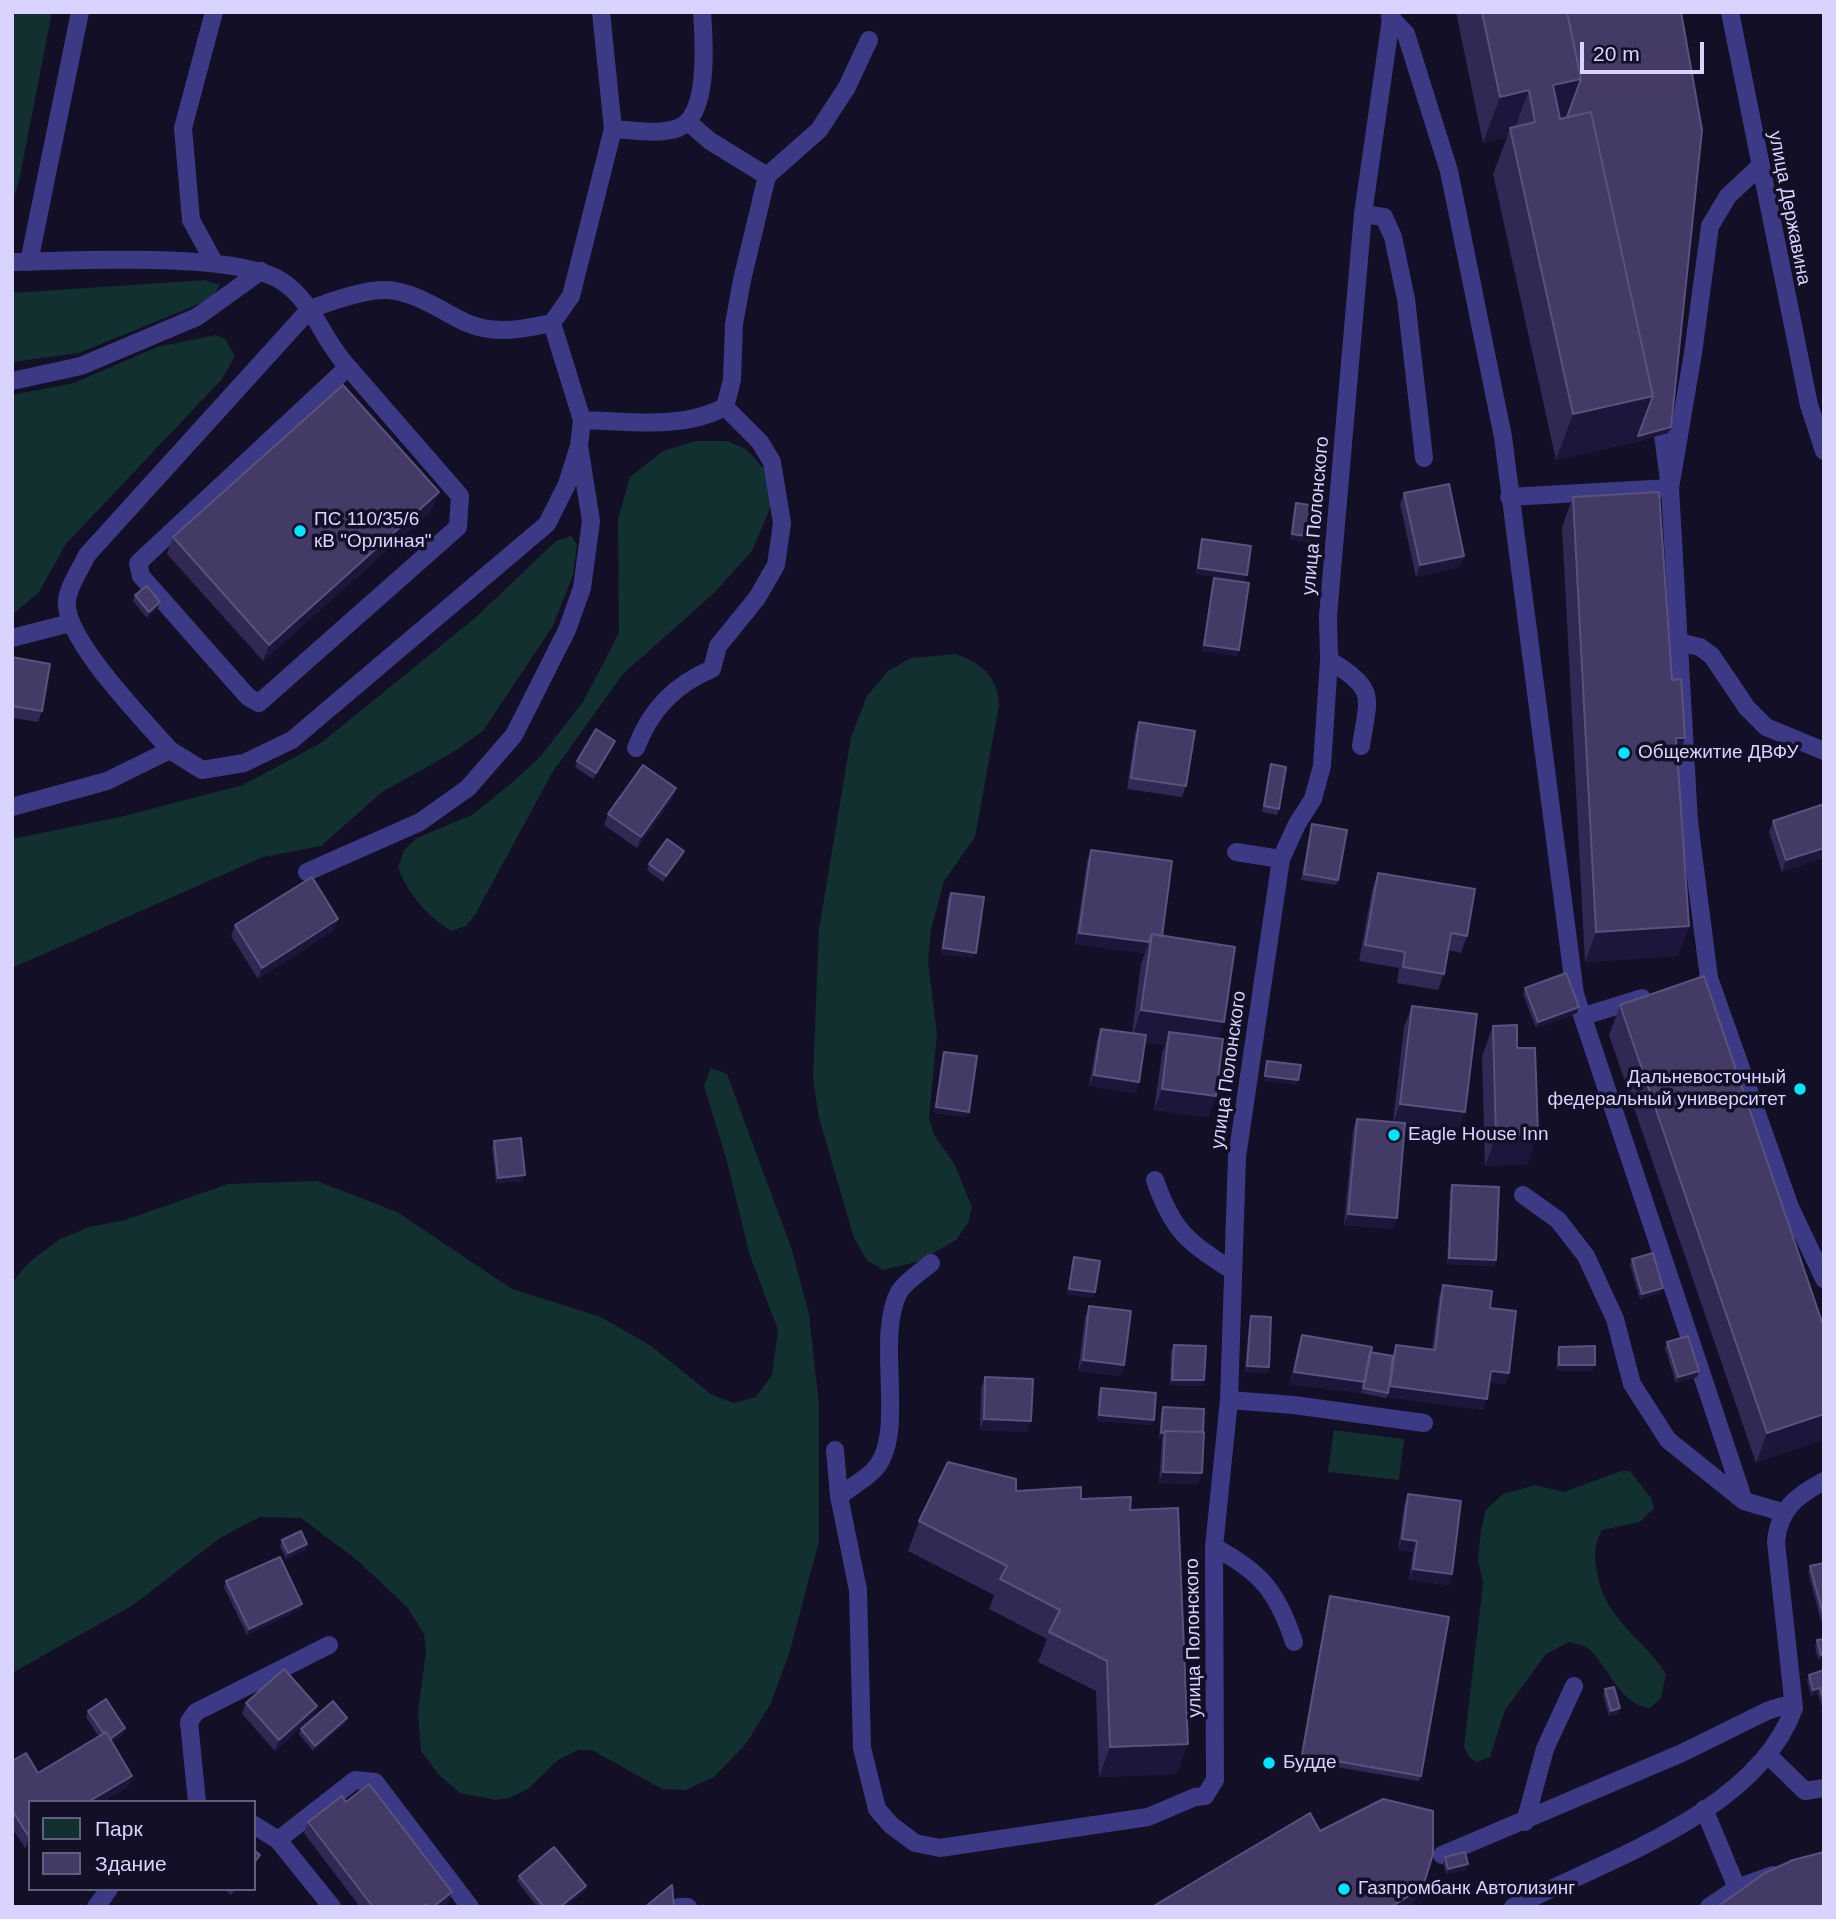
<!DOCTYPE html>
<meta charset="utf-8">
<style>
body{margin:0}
#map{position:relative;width:1836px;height:1919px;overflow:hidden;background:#130f26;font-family:Arial,sans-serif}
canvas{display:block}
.frame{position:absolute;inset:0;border:14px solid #d9d4ff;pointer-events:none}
.legend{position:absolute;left:28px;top:1800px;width:228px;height:91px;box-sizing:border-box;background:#130f26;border:2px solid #625e7d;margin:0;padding:9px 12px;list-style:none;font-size:21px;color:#d9d4ff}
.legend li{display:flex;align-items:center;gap:14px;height:35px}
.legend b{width:35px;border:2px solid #625e7d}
.scale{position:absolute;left:1580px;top:42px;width:124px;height:32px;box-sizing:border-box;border:4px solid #d9d4ff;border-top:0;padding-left:9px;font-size:21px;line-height:24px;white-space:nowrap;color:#d9d4ff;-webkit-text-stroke:5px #130f26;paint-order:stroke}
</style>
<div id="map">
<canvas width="1836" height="1919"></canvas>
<div class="frame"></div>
<ul class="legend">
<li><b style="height:19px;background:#12302f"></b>Парк</li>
<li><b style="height:19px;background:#433a66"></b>Здание</li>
</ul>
<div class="scale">20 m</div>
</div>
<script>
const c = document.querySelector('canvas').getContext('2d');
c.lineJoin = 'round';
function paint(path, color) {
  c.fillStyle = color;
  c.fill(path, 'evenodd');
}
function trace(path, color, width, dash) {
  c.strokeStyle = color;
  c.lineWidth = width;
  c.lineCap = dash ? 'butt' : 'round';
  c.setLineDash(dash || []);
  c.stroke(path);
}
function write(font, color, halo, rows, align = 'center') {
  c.font = font + ' Arial,sans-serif';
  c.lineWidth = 7;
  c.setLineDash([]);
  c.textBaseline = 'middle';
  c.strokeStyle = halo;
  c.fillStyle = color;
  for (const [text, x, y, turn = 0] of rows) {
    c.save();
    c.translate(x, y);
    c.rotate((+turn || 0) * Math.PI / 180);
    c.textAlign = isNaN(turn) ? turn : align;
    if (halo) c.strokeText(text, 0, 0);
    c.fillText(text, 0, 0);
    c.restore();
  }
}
paint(new Path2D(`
 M12,12H52L19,181L12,202Z
 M205,280L220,285L211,299L79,353L12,362V293Z
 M216,335L225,339L235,356L222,379L66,544L39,592L12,615V395L74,383L157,347Z
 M696,441H727L746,449L773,479V501L752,551L714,593L623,674L552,773L476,913L466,926L451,931C428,917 407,893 398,867L404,850L417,838L472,815L514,781L540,757L583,702L619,633L618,519L630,477L663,451Z
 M571,536L577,544L573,575L553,626L483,731L452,753L382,792L321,846L263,857L12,968V839L120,817L243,785L321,743L475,618L556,541Z
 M956,654C982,664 997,675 999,705L975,837L944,881L931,930L928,962L937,1034L929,1118L934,1135L955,1165L972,1207L968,1223L956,1240L920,1261L883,1270L867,1260L854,1238L819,1118L813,1077L819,929L851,737L867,696L888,671L911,658Z
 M711,1068L727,1074L792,1250L809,1314L819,1405V1541L789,1654L770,1705L745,1745L714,1777L686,1790L662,1789L592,1750H578L558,1760L529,1788L509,1798L496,1800L460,1793L439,1775L421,1751L418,1713L426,1651L424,1634L407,1607L357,1560L301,1518L260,1517L220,1538L133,1605L12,1673V1283L28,1263L60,1239L89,1227L125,1220L228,1184L317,1181L397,1212L512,1289L601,1317L651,1346L712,1395L734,1403L756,1397L772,1375L778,1330L750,1256L726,1158L704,1086Z
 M1334,1430L1404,1439L1399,1480L1328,1472Z
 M1621,1471H1630L1651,1498L1654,1508L1640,1522L1602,1530C1594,1545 1594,1556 1597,1572C1605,1621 1641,1635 1666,1674L1661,1698L1650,1708C1620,1705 1610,1669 1590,1650C1585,1645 1576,1644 1569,1642L1546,1654L1505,1710L1490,1757L1477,1762L1470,1758L1464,1747L1483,1583L1478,1560L1481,1530L1486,1510L1503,1494L1535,1485L1564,1492Z`), '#12302f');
trace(new Path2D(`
 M601,12L613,129
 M1390,12V17L1406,34L1449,171L1503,437L1575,994L1744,1501L1782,1512
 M1730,12L1809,405L1824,451
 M688,122L710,141L767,176
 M1759,167L1728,196L1710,226L1693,353L1670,488L1689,822L1709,978L1790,1207L1824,1279
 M1363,214L1384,217L1393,237L1406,299L1424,458
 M12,262C72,261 239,251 283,282C314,303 323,341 348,367L460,496L458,527L259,703L248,697L141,576L138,563L348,367
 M29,262L80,12
 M214,262L191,220L183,128L214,12
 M552,323L571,296L613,129C633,130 659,135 678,128C710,116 704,40 702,12
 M12,381L81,366L197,317L261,271
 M582,420C630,421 682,430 725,407
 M1509,497L1670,488L1663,435
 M12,638L70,623
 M1678,642L1700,647L1712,656L1747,708L1766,727L1824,751
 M1329,660C1377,690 1369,694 1361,746
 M636,748C650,710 675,684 712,669L718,646L757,598L776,565L782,523L772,462L760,442L725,407L732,380L734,324L742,280L767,176L819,130L847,87L869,40
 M170,750C145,721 62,637 67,600C69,585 81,568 87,555L310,309C333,301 364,289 388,290C416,292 443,312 467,323C495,335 523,329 552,323L582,420L579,446L591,521L582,588L567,630L514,735L468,788L420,822L307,872
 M12,807L107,781L170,750L202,770L244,763L292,740L547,524L567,484L578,449
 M1236,852L1281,859
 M1584,1016L1642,998
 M1155,1180C1173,1232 1188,1242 1233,1271
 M1523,1195L1558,1220L1586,1256L1615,1319L1632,1384L1668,1440L1744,1501
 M1229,1400L1294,1405L1424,1423
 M835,1450L839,1496L858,1590L862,1748L877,1809L891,1825L915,1843L940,1848L1148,1817L1195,1797L1205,1796L1215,1780L1214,1547L1229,1400L1237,1157L1281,859L1297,824L1313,799L1322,766L1329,660L1328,616L1363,214L1392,12
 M839,1496C850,1488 864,1480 874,1470C908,1434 874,1340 899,1292C906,1281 921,1272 931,1263
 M1214,1547C1261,1572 1277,1591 1294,1642
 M1769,1756L1805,1791L1824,1788
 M197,1802L189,1722L196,1712L329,1645
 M1704,1809L1737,1888
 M1525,1822L1545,1749L1574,1686
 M254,1825L278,1840L332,1907
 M278,1840L355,1780L375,1782L470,1907
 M1442,1855L1682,1753L1767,1711L1782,1706L1794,1708
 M96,1907L109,1889
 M679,1907H688
 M1513,1907C1604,1861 1757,1812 1794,1708L1776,1542C1779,1509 1796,1496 1824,1481
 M1709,1907L1737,1888L1773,1875`), '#3d3a85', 18);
paint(new Path2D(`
 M1456,12H1681L1671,427L1668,433L1636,442L1556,460L1493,174L1507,137L1483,143Z
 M1404,493L1464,556L1460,567L1416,577L1400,504Z
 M1573,497L1678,758L1689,926L1678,956L1585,962L1562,527Z
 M1296,503L1310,542L1290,539L1294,508Z
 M433,509L263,661L167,554L173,537Z
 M1202,539L1247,575L1245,581L1196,574L1200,545Z
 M1214,578L1239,650L1237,656L1202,651L1212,584Z
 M135,595L160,602L158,608L147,618L133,601Z
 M12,657L42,711L38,722L12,718Z
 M1139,722L1186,786L1182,797L1127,789L1135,733Z
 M615,741L613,747L593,779L575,767L577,761Z
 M1271,764L1279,809L1277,815L1262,812L1269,770Z
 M676,788L672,799L637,848L604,825L608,814Z
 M1824,804L1782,872L1769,832L1773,821Z
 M1312,824L1338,880L1336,885L1301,880L1310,830Z
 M1091,850L1162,936L1218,1038L1216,1096L1208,1117L1154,1110L1162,1053L1165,1045L1145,1042L1139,1082L1135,1093L1089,1086L1097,1040L1101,1029L1132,1033L1141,964L1145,953L1075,944L1087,861Z
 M684,851L682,857L663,882L647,870L649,864Z
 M1378,873L1467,936L1461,953L1448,950L1444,974L1438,990L1397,983L1399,968L1359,961L1372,890Z
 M951,893L974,958L941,954L948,899Z
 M235,925L334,930L258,979L231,936Z
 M1525,988L1577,1013L1536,1028L1523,994Z
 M1620,1005L1824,1328L1756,1463L1609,1035Z
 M1412,1006L1457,1133L1405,1127L1393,1229L1344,1225L1353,1130L1357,1119L1393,1122L1404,1027Z
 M1493,1026L1538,1134L1527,1164L1485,1166L1482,1056Z
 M944,1052L967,1117L934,1113L942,1057Z
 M494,1141L523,1181L496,1183L492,1147Z
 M1452,1185L1496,1260L1494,1266L1447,1264L1450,1191Z
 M1074,1257L1093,1298L1067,1294L1072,1263Z
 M1632,1259L1661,1293L1640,1299L1630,1265Z
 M1443,1285L1490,1308L1509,1373L1505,1384L1489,1382L1483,1410L1387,1397L1386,1398L1361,1393L1290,1384L1298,1347L1302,1335L1370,1352L1392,1356L1396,1345L1432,1350L1439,1296Z
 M1089,1306L1124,1365L1120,1376L1078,1371L1085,1317Z
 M1251,1316L1269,1367L1267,1373L1245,1372L1249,1322Z
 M1667,1342L1697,1377L1676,1383L1665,1348Z
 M1174,1345L1204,1380L1202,1386L1170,1385L1171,1351Z
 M1559,1347L1592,1371H1557V1352Z
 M985,1377L1027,1432L980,1430L981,1388Z
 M1101,1388L1154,1420L1152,1425L1097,1421L1099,1394Z
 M1163,1407L1198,1484L1159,1483L1162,1439H1159L1161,1413Z
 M1016,1491L1081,1499L1130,1510L1177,1774L1099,1777L1096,1691L1038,1662L1047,1639L989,1609L994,1595L908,1551L919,1521Z
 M1408,1494L1452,1574L1448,1585L1409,1580L1413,1552L1398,1550L1404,1506Z
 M282,1540L307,1544L305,1550L286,1559L280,1546Z
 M1824,1563V1632L1808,1572L1810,1566Z
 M226,1581L300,1609L247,1635L224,1587Z
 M1330,1596L1421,1776L1419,1781L1300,1761L1328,1602Z
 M1824,1639V1659L1818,1660L1815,1646L1817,1640Z
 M1824,1670V1713L1818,1694L1811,1696L1807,1680L1809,1675Z
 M1605,1689L1618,1714L1609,1716L1603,1695Z
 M246,1703L317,1706L313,1717L275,1751L242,1714Z
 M88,1711L125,1728L123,1734L112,1742L132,1776L128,1787L30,1802V1845L25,1848L12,1828V1761L38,1773L99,1737L86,1717Z
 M347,1718L345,1723L313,1751L299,1734L301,1729Z
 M346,1802L452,1892L448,1903L443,1907H360L304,1833L308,1822Z
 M1445,1857L1466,1870L1446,1874L1443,1863Z
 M519,1876L584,1892L565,1907H537L517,1881Z
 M224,1889H236L231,1895Z`), '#312854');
paint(new Path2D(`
 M1581,79L1564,125L1539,131L1553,85Z
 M1529,90L1512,136L1510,128L1507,137L1483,143L1500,97Z
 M1653,396L1671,427L1668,433L1636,442L1556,460L1573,414Z
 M439,492L433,509L263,661L269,645Z
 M1292,534L1312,537L1310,542L1290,539Z
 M1464,556L1460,567L1416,577L1420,565Z
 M1198,568L1247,575L1245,581L1196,574Z
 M160,602L158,608L147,618L149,612Z
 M1204,645L1239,650L1237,656L1202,651Z
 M1676,738H1685L1674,768Z
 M615,741L613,747L593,779L596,773Z
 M676,788L672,799L637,848L641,837Z
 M1824,848V858L1782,872L1786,860Z
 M684,851L682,857L663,882L666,876Z
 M338,919L334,930L258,979L262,968Z
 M1689,926L1678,956L1585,962L1596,932Z
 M1079,933L1149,942L1145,953L1075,944Z
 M943,948L976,953L974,958L941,954Z
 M1579,1007L1577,1013L1536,1028L1538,1022Z
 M1141,1010L1224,1022L1213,1052L1169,1032L1165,1045L1131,1040Z
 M1094,1075L1139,1082L1135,1093L1089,1086Z
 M1265,1076L1298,1080L1296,1085L1263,1081Z
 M1162,1089L1216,1096L1208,1117L1154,1110Z
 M1400,1104L1465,1112L1457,1133L1392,1126Z
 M936,1107L969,1112L967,1117L934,1113Z
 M1538,1134L1527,1164L1485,1166L1496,1136Z
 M525,1175L523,1181L496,1183L498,1178Z
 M1348,1214L1397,1218L1393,1229L1344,1225Z
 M1449,1258L1496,1260L1494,1266L1447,1264Z
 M1663,1288L1661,1293L1640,1299L1642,1294Z
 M1069,1289L1095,1292L1093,1298L1067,1294Z
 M1083,1360L1124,1365L1120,1376L1078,1371Z
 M1559,1365H1595L1592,1371H1557Z
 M1247,1366L1269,1367L1267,1373L1245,1372Z
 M1491,1371L1509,1373L1505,1384L1487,1382Z
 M1699,1371L1697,1377L1676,1383L1678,1377Z
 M1294,1372L1365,1382L1361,1393L1290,1384Z
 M1172,1380H1204L1202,1386L1170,1385Z
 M1390,1386L1487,1399L1483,1410L1387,1397Z
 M1824,1414V1440L1756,1463L1767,1433Z
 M1099,1415L1154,1420L1152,1425L1097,1421Z
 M984,1419L1031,1421L1027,1432L980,1430Z
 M1161,1433H1164L1162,1439H1159Z
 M1163,1472L1202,1473L1198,1484L1159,1483Z
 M1402,1539L1417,1541L1413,1552L1398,1550Z
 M307,1544L305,1550L286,1559L288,1553Z
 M1413,1569L1452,1574L1448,1585L1409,1580Z
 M302,1604L300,1609L247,1635L249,1629Z
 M1824,1654V1659L1818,1660L1821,1655Z
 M1820,1688L1818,1694L1811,1696L1813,1690Z
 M317,1706L313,1717L275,1751L279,1740Z
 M1620,1708L1618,1714L1609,1716L1611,1711Z
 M347,1718L345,1723L313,1751L315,1746Z
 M125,1728L123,1734L106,1746L108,1740Z
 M1188,1744L1177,1774L1099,1777L1110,1747Z
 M132,1776L128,1787L103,1802H88Z
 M30,1836V1845L25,1848L29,1837Z
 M1468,1864L1466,1870L1446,1874L1448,1869Z
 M1425,1880L1419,1897L1408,1907H1391Z
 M586,1886L584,1892L565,1907H560Z
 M452,1892L448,1903L443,1907H433Z`), '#1d163a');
const building = new Path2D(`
 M1482,12H1567L1581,79L1553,85L1560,119L1591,112L1653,396L1573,414L1510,128L1535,122L1529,90L1500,97Z
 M1567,12H1681L1702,130L1671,427L1638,436L1653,396L1591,112L1567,117L1581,79Z
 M343,385L439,492L269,645L173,537Z
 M1449,484L1464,556L1420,565L1404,493Z
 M1659,492L1672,680L1681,679L1685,738H1676L1689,926L1596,932L1573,497Z
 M1296,503L1316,506L1312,537L1292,534Z
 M1202,539L1251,546L1247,575L1198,568Z
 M1214,578L1249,583L1239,650L1204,645Z
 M147,586L160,602L149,612L135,595Z
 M12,657L50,664L42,711L12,706Z
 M1139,722L1195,731L1186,786L1131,778Z
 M596,729L615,741L596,773L577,761Z
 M1271,764L1286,767L1279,809L1264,806Z
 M643,765L676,788L641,837L608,814Z
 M1824,804V848L1786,860L1773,821Z
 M1312,824L1347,830L1338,880L1304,874Z
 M667,839L684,851L666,876L649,864Z
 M1091,850L1172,861L1162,936L1152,934L1149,942L1079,933Z
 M1378,873L1475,889L1467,936L1451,933L1444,974L1403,967L1405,952L1365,945Z
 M312,877L338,919L262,968L235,925Z
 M951,893L984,897L976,953L943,948Z
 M1152,934L1235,947L1224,1022L1141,1010Z
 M1566,973L1579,1007L1538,1022L1525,988Z
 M1704,976L1824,1328V1414L1767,1433L1620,1005Z
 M1412,1006L1477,1014L1465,1112L1400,1104Z
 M1517,1025V1048H1535L1538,1134L1496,1136L1493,1026Z
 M1101,1029L1146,1035L1139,1082L1094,1075Z
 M1169,1032L1223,1039L1216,1096L1162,1089Z
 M944,1052L977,1056L969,1112L936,1107Z
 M1267,1061L1301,1065L1298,1080L1265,1076Z
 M1357,1119L1405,1123L1397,1218L1348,1214Z
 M521,1138L525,1175L498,1178L494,1141Z
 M1452,1185L1499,1187L1496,1260L1449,1258Z
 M1653,1253L1663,1288L1642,1294L1632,1259Z
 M1074,1257L1100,1261L1095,1292L1069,1289Z
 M1443,1285L1492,1291L1490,1308L1516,1311L1509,1373L1491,1371L1487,1399L1390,1386L1396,1345L1435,1350Z
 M1089,1306L1131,1311L1124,1365L1083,1360Z
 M1251,1316L1271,1317L1269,1367L1247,1366Z
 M1302,1335L1372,1347L1365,1382L1294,1372Z
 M1688,1336L1699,1371L1678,1377L1667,1342Z
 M1174,1345L1206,1346L1204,1380H1172Z
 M1595,1346V1365H1559V1347Z
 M1370,1352L1393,1356L1388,1393L1363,1388Z
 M985,1377L1033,1379L1031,1421L984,1419Z
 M1101,1388L1156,1393L1154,1420L1099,1415Z
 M1163,1407L1204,1409L1203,1432L1165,1431L1164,1433H1161Z
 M1165,1431L1204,1432L1202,1473L1163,1472Z
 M948,1462L1016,1479V1491L1081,1487V1499L1131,1497L1130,1510L1178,1508L1188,1744L1110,1747L1107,1661L1049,1632L1060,1610L1000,1579L1007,1566L919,1521Z
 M1408,1494L1461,1501L1452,1574L1413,1569L1417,1541L1402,1539Z
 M301,1531L307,1544L288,1553L282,1540Z
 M280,1557L302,1604L249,1629L226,1581Z
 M1824,1563V1618L1810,1566Z
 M1330,1596L1449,1617L1421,1776L1302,1755Z
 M1824,1639V1654L1821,1655L1817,1640Z
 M284,1669L317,1706L279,1740L246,1703Z
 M1824,1670V1701L1820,1688L1813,1690L1809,1675Z
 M1614,1687L1620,1708L1611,1711L1605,1689Z
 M106,1699L125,1728L110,1739L106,1732L104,1734L88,1711Z
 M333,1701L347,1718L315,1746L301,1729Z
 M106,1732L132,1776L88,1802H30V1836L29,1837L12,1810V1761L26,1753L38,1773Z
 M369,1784L452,1892L433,1907H428L426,1904L423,1907H373L308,1822L342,1796L346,1802Z
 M1383,1799L1433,1811V1854L1425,1880L1407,1897L1391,1907H1152L1310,1813L1320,1831Z
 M554,1847L586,1886L560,1907H544L519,1876Z
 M254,1850L260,1855L254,1863Z
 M1465,1852L1468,1864L1448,1869L1445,1857Z
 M1824,1852V1907H1717L1765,1873L1793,1860Z
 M672,1885L674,1907H645Z`);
paint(building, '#433a66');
trace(building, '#5a527e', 2);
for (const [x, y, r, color] of [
 [300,531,7,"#00e5ff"],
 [1624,753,7,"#00e5ff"],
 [1800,1089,7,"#00e5ff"],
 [1394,1135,7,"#00e5ff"],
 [1269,1763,7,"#00e5ff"],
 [1344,1889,7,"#00e5ff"]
]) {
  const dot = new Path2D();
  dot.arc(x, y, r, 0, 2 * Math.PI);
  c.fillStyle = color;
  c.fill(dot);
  trace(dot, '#130f26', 2.5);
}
write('19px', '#d9d4ff', '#130f26', [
 ["улица Державина",1789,208,79],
 ["улица Полонского",1316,516,-85],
 ["улица Полонского",1229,1070,-82],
 ["улица Полонского",1194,1638,-91]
]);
write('19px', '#d9d4ff', '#130f26', [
 ["ПС 110/35/6",314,520],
 ["кВ \"Орлиная\"",314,542],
 ["Общежитие ДВФУ",1638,753],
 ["Дальневосточный",1786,1078,"right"],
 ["федеральный университет",1786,1100,"right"],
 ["Eagle House Inn",1408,1135],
 ["Будде",1283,1763],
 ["Газпромбанк Автолизинг",1358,1889]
], 'left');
</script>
